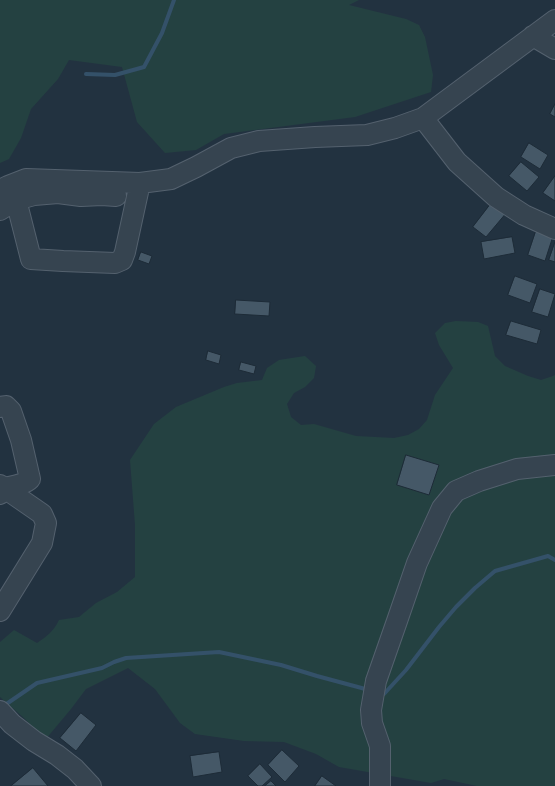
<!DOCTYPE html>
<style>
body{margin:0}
canvas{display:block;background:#223240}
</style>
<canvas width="555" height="786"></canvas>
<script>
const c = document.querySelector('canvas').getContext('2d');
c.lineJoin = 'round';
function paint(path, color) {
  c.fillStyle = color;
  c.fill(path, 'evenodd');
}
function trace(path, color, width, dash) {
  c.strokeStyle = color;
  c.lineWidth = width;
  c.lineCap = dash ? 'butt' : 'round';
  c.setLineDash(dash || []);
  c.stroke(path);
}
paint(new Path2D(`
 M0,0H359L349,5L406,19L419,25L425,37L433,75L431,92L355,117L224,134L196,150L165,153L137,122L122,67L69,60L58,79L31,109L21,138L9,159L0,163Z
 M456,321L478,322L488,326L495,356L505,366L528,376L541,380L553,376L555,375V786H477L444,779L431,783L339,767L316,754L284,742L244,741L195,734L180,723L155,689L128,668L86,689L71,709L45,740L24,718L0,697V642L14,630L37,643C46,637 54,631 59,620L79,617L96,603L117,592L135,577V525L130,460L154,424L176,407L224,387L237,383L262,380L267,368L279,360L305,356L316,366L314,378L305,387L294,393L287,404L291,417L301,425L314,424L356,436L394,438L408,435L419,429L427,420L435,395L453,368L439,345L435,333L445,323Z`), '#244141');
trace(new Path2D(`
 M86,74L115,75L144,67L162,33L174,0
 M379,692L384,694L406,670L439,627L456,607L475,588L495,571L548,556L555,560
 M2,707L37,683L102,668L114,662L126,658L219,652L281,665L317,676L369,690`), '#345169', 4);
const building = new Path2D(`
 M555,104V117L550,114Z
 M529,143L548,155L540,169L521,157Z
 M521,162L539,177L527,191L509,176Z
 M555,176V201L543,193Z
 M493,201L507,212L486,237L473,227Z
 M537,228L554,233L545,261L528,255Z
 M512,237L515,253L484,259L481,242Z
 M555,242V262L549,260Z
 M141,252L152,256L149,264L138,260Z
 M515,276L537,284L530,303L508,295Z
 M540,289L555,294L548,317L532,312Z
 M236,300L270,302L269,316L235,314Z
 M511,321L541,330L537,344L506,335Z
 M208,351L221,355L219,364L206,360Z
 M241,362L256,366L254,374L239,370Z
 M406,455L439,465L429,495L397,485Z
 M81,713L96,725L76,751L60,738Z
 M282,750L299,766L285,782L268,765Z
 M219,752L222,772L193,777L190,756Z
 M260,764L272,777L262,786H258L248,776Z
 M33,768L48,786H11Z
 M322,776L336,786H315Z
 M271,781L276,786H265Z`);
paint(building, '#455867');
trace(building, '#1d2b37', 1);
const minor = new Path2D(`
 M533,36L555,49
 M423,118L457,162L496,197L524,215L555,229
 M0,190L8,186L26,179L140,183L171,179L196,167L231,148L259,141L315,137L367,135L395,128L423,118L555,20
 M16,200L31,259L63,261L115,263L122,260L125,252L140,183
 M0,210L16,200L34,195L58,193L81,196L102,195L116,196
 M0,407L6,406L11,411L21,440L30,479C24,485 12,486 4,488L0,494
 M0,485L42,514L46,523L42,543L0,611
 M0,711L12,724L34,741L57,755L75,769L91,786
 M380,786V746L372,723L371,710L376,681L397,621L417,563L442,508L456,491L479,481L517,469L555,465`);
trace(minor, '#54616e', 22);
trace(minor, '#364450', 20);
</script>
